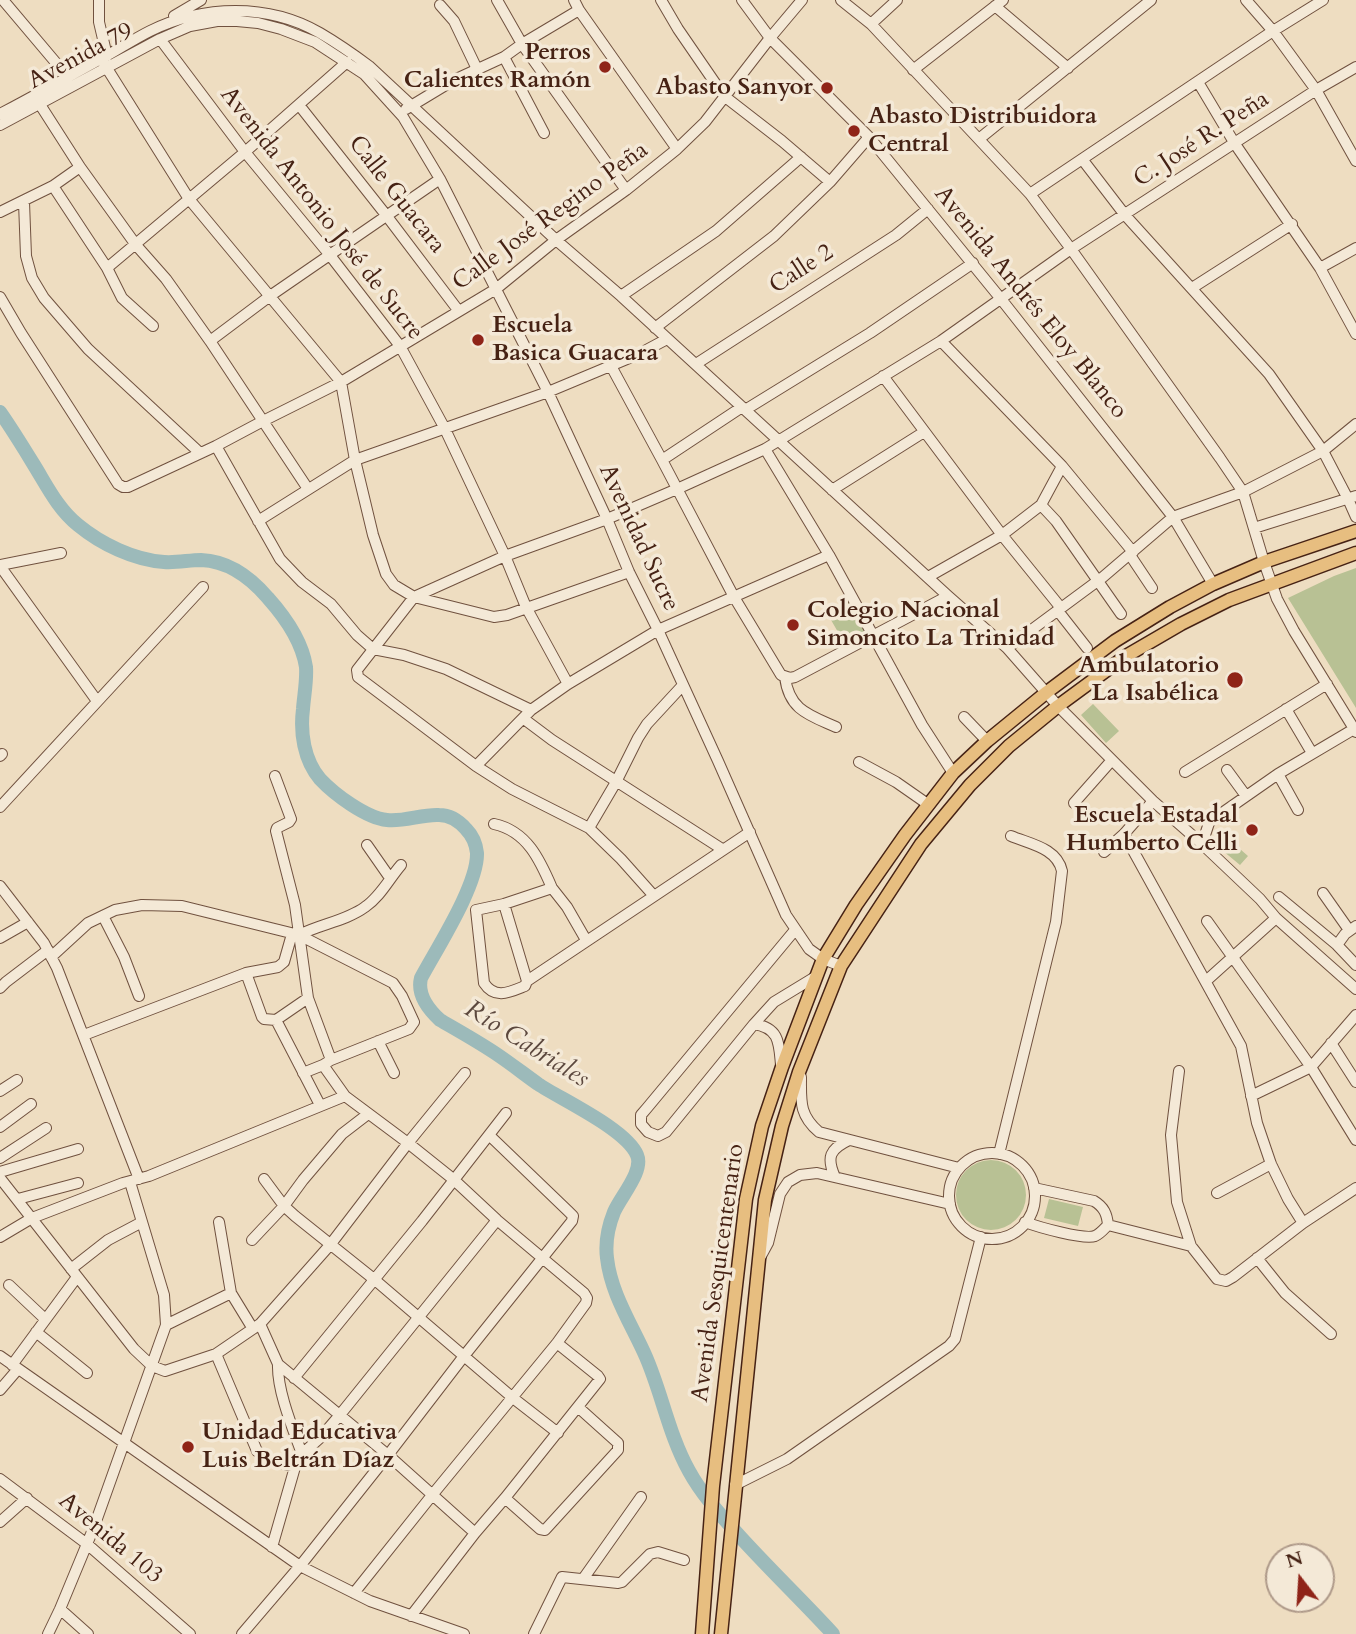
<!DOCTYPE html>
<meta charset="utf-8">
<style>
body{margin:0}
#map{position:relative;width:1356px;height:1634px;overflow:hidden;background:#eeddc1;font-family:Cardo,serif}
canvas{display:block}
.north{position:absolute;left:1265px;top:1543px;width:70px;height:70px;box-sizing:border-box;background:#f4e9d7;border:2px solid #ae9989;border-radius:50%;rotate:343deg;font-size:19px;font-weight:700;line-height:28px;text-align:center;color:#462214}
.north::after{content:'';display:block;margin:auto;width:24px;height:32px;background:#8f2418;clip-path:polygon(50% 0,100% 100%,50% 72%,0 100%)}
</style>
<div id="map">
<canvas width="1356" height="1634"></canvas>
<div class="north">N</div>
</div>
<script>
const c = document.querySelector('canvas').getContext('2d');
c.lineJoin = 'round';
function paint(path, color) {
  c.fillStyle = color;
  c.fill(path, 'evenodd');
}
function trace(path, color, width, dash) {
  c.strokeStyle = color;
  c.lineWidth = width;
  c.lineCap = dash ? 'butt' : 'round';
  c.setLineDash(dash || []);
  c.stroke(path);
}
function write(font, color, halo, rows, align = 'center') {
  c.font = font + ' Cardo,serif';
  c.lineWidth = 7;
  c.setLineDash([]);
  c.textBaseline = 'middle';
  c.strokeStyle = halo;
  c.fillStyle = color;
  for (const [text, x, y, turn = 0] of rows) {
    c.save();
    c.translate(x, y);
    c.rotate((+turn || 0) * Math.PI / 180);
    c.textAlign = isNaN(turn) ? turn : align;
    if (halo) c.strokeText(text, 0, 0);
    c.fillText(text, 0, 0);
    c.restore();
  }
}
paint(new Path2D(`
 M1356,568V708L1288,598L1334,576Z
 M848,601L868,634L846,646L827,613Z
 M1093,704L1119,731L1106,743L1081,715Z
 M1225,836L1248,856L1240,865L1217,846Z
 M956 1195a35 35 0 1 1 70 0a35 35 0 1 1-70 0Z
 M1049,1199L1083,1207L1078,1226L1044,1218Z`), '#b8c194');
trace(new Path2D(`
 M0,412C12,429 23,447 34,465C47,486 58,509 78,525C101,544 134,560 164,562C177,563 189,560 201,560C229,561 251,578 268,598C285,617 302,641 306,667C307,681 304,695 303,709C300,733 304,760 320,779C334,794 366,818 387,820C404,822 422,814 439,815C451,815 459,821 466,829C472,835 476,844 477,853C478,885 437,948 421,978C417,994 428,1009 440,1020C459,1031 477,1041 495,1053C510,1063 524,1074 538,1084C562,1100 626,1129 637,1155C644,1171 621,1196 614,1212C608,1227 605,1242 607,1258C611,1294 632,1325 646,1357C662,1394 669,1435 689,1471C701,1493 718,1512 734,1530C766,1566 801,1599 833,1634`), '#9cbaba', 14);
const minor = new Path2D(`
 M3,0L68,77
 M99,0V22L107,56
 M497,0L522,44L626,190
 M574,0L579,10L677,149
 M661,0L678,29L724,96L782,141L830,182
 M742,0L770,38L869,137L1001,299L1173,517L1213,584
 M841,0L871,24L1030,194L1071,249L1220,458L1243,492L1264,562L1277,599L1294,631L1356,732
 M1246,0L1273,31L1316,90L1356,161
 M440,5L454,21L477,69
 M995,6L1068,68
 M174,16L201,0
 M871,24L897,0
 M160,39L245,152L329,254L400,346L444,427L505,556L526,607L568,684
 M504,57L544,133
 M103,62L189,199L341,382L355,460L373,535L386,574L394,585L414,597L494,617L507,615L629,572
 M913,70L1003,0
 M1198,82L1235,144L1320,268L1356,334
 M39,103L80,167L136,245L166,279L210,341L308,489
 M299,105L386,215L458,310
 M406,109L454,80L504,57L522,44L579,10
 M0,114C36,95 72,75 108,55C122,47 136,38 150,31C203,5 268,3 320,33C337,43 353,54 369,66L556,240L621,296L948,596L1007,648L1058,706L1153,801L1202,844L1260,899L1276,918L1356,989
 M0,125L160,39L190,26L217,21H237L258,23L281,29L315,42L364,74L403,117L440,179L548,392L607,519L629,572L658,630L718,761L786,915L809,949L823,959L841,966
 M979,139L1151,0
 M1082,159L1125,215L1269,374L1323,451L1348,499L1356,517
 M53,186L107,268L122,298L153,326
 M1030,194L1273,31L1323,0
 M24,202L26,256L32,278L44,298L88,349L200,453
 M0,212L53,186L80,167
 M107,268L245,152L347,62
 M1320,268L1356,248
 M1192,288L1292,224
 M621,296L716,231L801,157
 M0,297L21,333L118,484L123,487H128L216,446L263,421L341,382L496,289L556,240L626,190L677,149L705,122L770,38L802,0
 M655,328L774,236L830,182L869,137
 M210,341L270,296L440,179
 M941,341L1062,466L1133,552
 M696,364L896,235L928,209
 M611,366L662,460L734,597L781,675L790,678L795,677L948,596
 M883,376L1002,535L1061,608
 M745,410L870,333L973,263
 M216,446L280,559L302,582L331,604L357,635L373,649L404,655L446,669L531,710
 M765,449L829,555L922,725L953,773
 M662,460L742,407
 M832,490L924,432
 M1041,505L1056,521L1121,614
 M258,521L355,460L548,392L639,354L667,339
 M1254,528L1356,496
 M1130,555L1152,588
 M0,565L61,553
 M0,566L97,701
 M928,577L1002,535L1041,505L1062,466
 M1058,611L1087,648
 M1007,648L1103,577L1173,517L1243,492L1323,451L1356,424
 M785,677C789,710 809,715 836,727
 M1286,709L1312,753
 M964,717L987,741
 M524,719L552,740L722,849
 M0,756L2,754
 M859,762L896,782L929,805
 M476,766L531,710L568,684L658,630L829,555
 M1227,770L1246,796
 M1185,772L1327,684
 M1278,774L1298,810
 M275,776L291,819L289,822L277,828L276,831L295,905L308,998L331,1060L323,1065L345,1096L408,1143L453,1179L497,1220L584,1293L587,1298L586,1303L557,1343L433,1494L354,1593
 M1153,801L1124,834L1241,1046L1257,1123L1271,1164L1288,1199L1303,1223
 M1074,803L1112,760
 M0,807L203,587
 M494,824C527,831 540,860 552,888
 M589,828L616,782L638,738L647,724L683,685
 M1202,844L1209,823L1212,820L1278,774L1354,729
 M367,845L390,878
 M1104,852L1124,834
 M0,886L44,943L57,968L139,1179
 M1323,893L1349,930
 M654,896L621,859L589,828L512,789L476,766L358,677L357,670L414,597L505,556L607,519L677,489L765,449L941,341L1071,249L1316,90L1356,67
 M1279,897L1337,945
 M504,904L527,981
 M103,916L124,957L139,996
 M1207,921L1311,1067L1356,1140
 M1356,926L1345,934L1337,945L1356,965
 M795,930L647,1108L641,1115V1124L648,1132L658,1136L666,1132L754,1024L774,1002L815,977
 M299,935C320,924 346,921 365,907C380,897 389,879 401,865
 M0,938L28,922
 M586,940L567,907L552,888L504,904L476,910L484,983C495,1000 510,992 525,986L527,981L750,832
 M51,957L88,923L115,910L142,905L182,906L299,935L393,983L402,996L414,1022L409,1029L331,1060
 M246,973L262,1017L264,1019L276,1020
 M1206,981L1276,918
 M0,988L6,982L48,950
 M308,998L276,1020L320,1105
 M754,1024C780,1028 779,1044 781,1065
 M84,1035L246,973L278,967L284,962L292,934
 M378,1041L394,1073
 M1331,1043L1356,1082
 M1179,1071L1171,1135L1177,1202L1191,1246L1217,1279L1226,1281L1233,1277L1303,1223L1356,1188
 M303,1073L323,1065
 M801,1077C801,1101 799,1115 819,1132L959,1168
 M0,1091L17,1080
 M1251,1096L1311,1067L1356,1015
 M0,1127L31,1104
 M949 1196a43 43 0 1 1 86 0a43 43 0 1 1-86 0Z
 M999,1154L1056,922L1062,871C1057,848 1030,844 1011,836
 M0,1158L46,1128
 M0,1172L78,1149
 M835,1177C826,1157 830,1149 849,1140
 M0,1178L134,1349L152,1366L165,1371L216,1354L260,1324L330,1245L408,1143L465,1073
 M264,1179L284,1206L295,1216L375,1280L513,1398L558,1433
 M1217,1193L1271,1164
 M18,1199L78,1183
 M219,1222L231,1293L253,1329
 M1025,1222C1038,1227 1084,1240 1095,1236C1100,1234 1104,1229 1108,1225C1107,1214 1104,1207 1094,1201L1034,1188
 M1108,1225L1191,1246
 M0,1237L32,1218L123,1183L149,1176L345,1096
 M252,1240L284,1206L303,1180L342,1134L368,1114
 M761,1256L768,1243L780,1194L788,1182L800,1175L817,1173L950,1204
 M1257,1258L1285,1293L1331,1334
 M71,1269L108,1240L142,1222
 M9,1285L45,1319
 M260,1324L278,1364L388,1455L475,1533
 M166,1325L231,1293
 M36,1332L87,1373
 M216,1354L257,1451L266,1459L295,1467
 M0,1356L300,1566L370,1601L464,1634
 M278,1364C277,1391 293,1429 302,1454
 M12,1365L77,1277
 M294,1378L422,1221L506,1113
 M0,1390L18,1369
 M0,1479L87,1544L190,1634
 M735,1485L787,1459L949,1346L955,1339L981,1237
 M505,1498L540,1529L545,1530L618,1450V1443L579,1408
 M0,1522L27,1498
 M272,1547L295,1467L302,1454L321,1437L339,1416L497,1220
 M583,1579L641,1497
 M60,1609L88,1634
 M411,1616L475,1533L505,1498L600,1379L598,1376L557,1343
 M48,1634L60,1609L94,1527L166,1325L164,1295L130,1182
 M242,1634L300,1566L388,1455L464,1356L572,1221L573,1216L568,1211L489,1135
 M534,1634L562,1577L618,1583L622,1582L650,1554L658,1552L684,1560`);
const major = new Path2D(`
 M702,1634L713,1486L746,1199L762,1126L782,1067L823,959L856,905L905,835L953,773L987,741L1047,692L1115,641L1170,607L1213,584L1264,562L1356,531
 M721,1634L765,1200L782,1126L799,1072L841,966L921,844L970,785L1009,746L1058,706L1126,656L1181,624L1229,600L1356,553`);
trace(minor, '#70513f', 12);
trace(major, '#462214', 15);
trace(minor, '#f4e9d7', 10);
trace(major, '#e7be80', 12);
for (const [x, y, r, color] of [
 [605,67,7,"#8f2418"],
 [827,88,7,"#8f2418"],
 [854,131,7,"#8f2418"],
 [478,340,7,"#8f2418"],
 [793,625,7,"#8f2418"],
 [1235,680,9,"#8f2418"],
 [1252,830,7,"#8f2418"],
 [188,1447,7,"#8f2418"]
]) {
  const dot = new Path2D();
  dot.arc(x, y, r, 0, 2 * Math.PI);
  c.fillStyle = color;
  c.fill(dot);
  trace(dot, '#f4e9d7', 2.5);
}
write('bold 24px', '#462214', '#f4e9d7', [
 ["Perros",591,53],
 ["Calientes Ramón",591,81],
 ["Abasto Sanyor",813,88],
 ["Abasto Distribuidora",868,117,"left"],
 ["Central",868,145,"left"],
 ["Escuela",492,326,"left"],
 ["Basica Guacara",492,354,"left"],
 ["Colegio Nacional",807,611,"left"],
 ["Simoncito La Trinidad",807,639,"left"],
 ["Ambulatorio",1219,666],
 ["La Isabélica",1219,694],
 ["Escuela Estadal",1238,816],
 ["Humberto Celli",1238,844],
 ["Unidad Educativa",202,1433,"left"],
 ["Luis Beltrán Díaz",202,1461,"left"]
], 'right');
write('24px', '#462214', '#f4e9d7', [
 ["Avenida 79",81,57,-28],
 ["C. José R. Peña",1202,140,-33],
 ["Calle Guacara",396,195,52],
 ["Avenida Antonio José de Sucre",321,214,52],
 ["Calle José Regino Peña",551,217,-36],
 ["Calle 2",802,270,-33],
 ["Avenida Andrés Eloy Blanco",1030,303,51],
 ["Avenidad Sucre",638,538,65],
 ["Avenida Sesquicentenario",719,1273,-82],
 ["Avenida 103",110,1539,40]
]);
write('italic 26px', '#5c483e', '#f4e9d7', [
 ["Río Cabriales",526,1045,32]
]);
</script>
